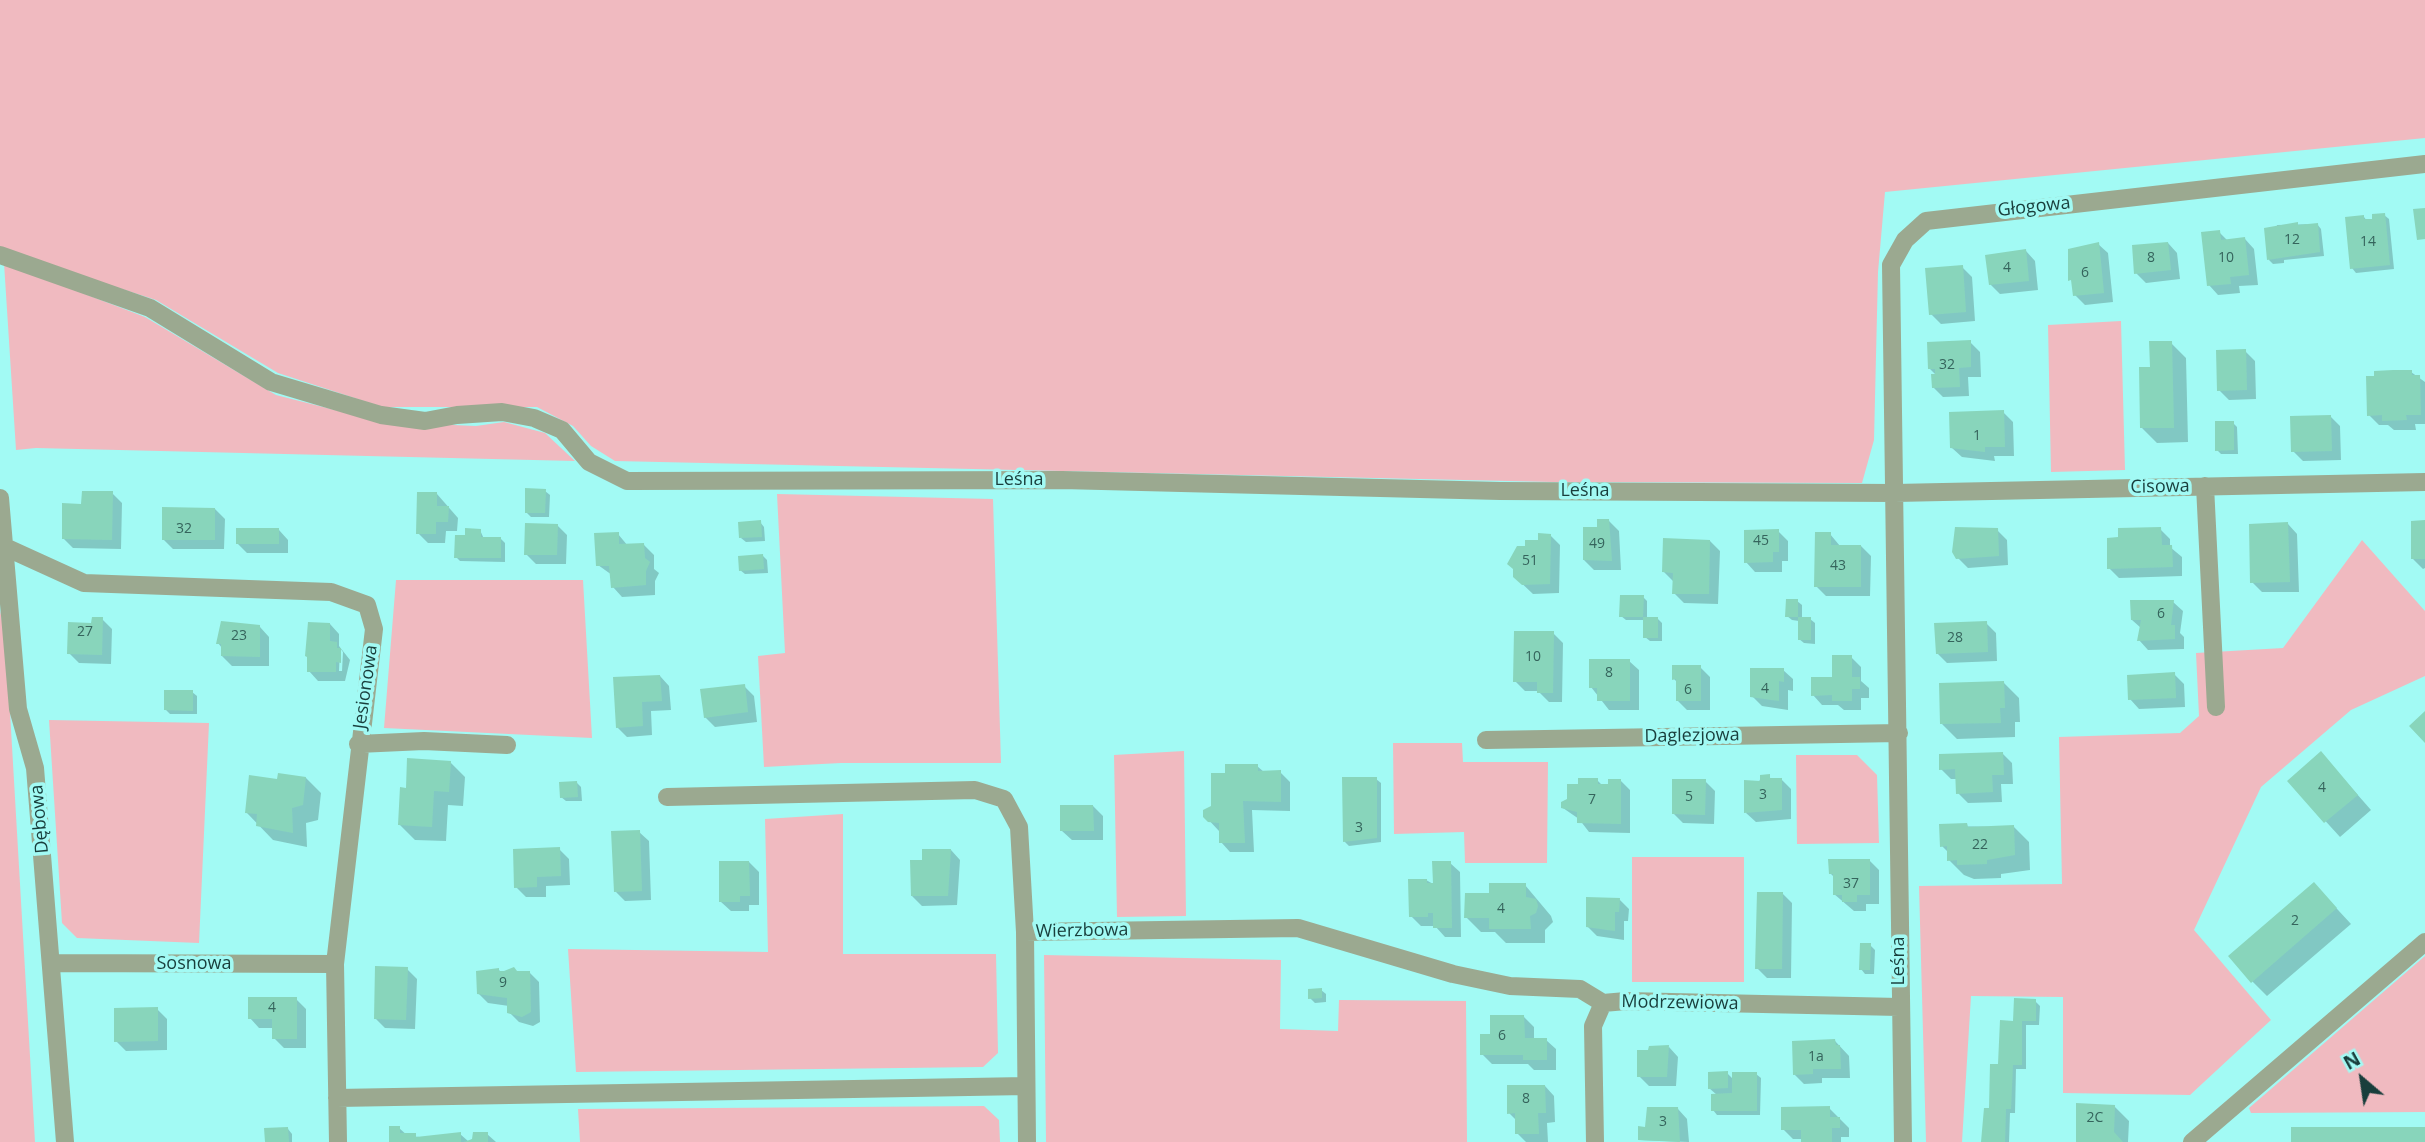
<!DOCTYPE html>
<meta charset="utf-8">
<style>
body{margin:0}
#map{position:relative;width:2425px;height:1142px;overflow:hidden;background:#a2faf4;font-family:"Open Sans",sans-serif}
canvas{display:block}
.north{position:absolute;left:2327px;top:1044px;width:70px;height:70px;-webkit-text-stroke:5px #a2faf4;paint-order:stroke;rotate:331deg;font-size:19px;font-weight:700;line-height:28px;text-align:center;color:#193e3c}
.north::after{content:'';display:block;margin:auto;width:24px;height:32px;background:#193e3c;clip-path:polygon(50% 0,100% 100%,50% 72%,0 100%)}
</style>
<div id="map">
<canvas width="2425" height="1142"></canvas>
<div class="north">N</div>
</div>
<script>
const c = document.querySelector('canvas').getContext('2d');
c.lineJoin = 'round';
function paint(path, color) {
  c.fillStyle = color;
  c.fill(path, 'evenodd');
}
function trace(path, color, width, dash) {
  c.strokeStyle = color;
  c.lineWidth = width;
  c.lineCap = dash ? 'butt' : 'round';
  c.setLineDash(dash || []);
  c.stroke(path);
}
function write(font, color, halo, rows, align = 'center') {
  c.font = font + ' "Open Sans",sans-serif';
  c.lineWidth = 7;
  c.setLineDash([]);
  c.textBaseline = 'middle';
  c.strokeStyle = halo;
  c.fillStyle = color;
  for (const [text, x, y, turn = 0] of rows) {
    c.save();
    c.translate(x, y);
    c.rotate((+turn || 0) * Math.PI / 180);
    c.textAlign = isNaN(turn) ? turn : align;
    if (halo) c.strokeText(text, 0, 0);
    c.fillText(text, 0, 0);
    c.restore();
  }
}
paint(new Path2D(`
 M0,0H2425V138L1885,192L1878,272L1874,440L1862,483L1553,482L615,461L591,446L573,426L537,407H382L278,373L156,300L4,251L0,247Z
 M4,263L145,317L276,395L382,422L476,426L504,422L545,433L575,461L36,448L16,450Z
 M2121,321L2125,470L2051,472L2048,325Z
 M777,494L993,499L1001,763H841L764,767L758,656L785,653Z
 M2362,540L2425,611V676L2351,710L2261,787L2194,930L2271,1020L2190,1095L2063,1093V997L1971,996L1962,1142H1926L1919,886L2062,884L2059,737L2180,733L2199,716L2196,653L2283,648Z
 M396,580H583L592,738L384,728Z
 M0,610L6,643L35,1142H0Z
 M49,720L209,723L199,943L77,938L62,923Z
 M1393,743H1462L1463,762H1548L1547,863H1465L1464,832L1394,834Z
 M1184,751L1186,916L1117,917L1114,755Z
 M1796,755H1857L1877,775L1879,843L1797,844Z
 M843,814V954H996L998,1053L983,1067L576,1072L568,949L768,952L765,819Z
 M1632,857H1744V982H1632Z
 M1044,955L1281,960L1280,1029L1338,1031L1339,1000L1466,1001L1467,1142H1046Z
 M2425,956V1112L2251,1113L2249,1108Z
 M984,1106L999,1120L1000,1142H580L578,1109Z`), '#f0bac0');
paint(new Path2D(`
 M2384,215L2389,219L2394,269L2356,273L2352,268L2364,217L2367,221L2374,220Z
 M2317,224L2321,229L2324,256L2284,260V263L2273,264L2269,260L2277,225Z
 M2219,232L2228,241L2245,239L2254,249L2258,285L2239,286L2240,293L2218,295L2209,285Z
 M2168,243L2177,253L2180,279L2146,283L2136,273Z
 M2098,244L2108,253L2113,302L2085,305L2075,295Z
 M2026,251L2035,261L2038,290L2000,294L1990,284Z
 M1962,267L1972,277L1975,321L1941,324L1931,314Z
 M1970,342L1980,352L1981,377H1968L1969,396L1943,397L1933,387L1937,376L1929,368Z
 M2171,343L2186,358L2188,442L2157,443L2142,428Z
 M2245,351L2255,361L2256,399L2229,400L2219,390Z
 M2411,372L2425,382V424H2415L2416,430H2394L2388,425H2379L2369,415Z
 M2003,412L2013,422L2014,456H1994L1995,461L1962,457L1952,448Z
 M2330,416L2340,426L2341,460L2303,461L2293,451Z
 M2233,423L2237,427L2238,454H2221L2217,450Z
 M545,491L550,495L549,517H531L526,512Z
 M112,493L122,503L121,549L73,548L63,538L83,506Z
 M437,494L458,518L457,531H446L445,543H428L418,533Z
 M215,509L225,519L224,549H173L163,539Z
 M1609,521L1619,531L1621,570H1594L1584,560Z
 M760,522L764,527L765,541L746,542L741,538Z
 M2425,522V568L2423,569L2413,559Z
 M2288,524L2297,534L2299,592H2262L2252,582Z
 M557,525L567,535L566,564H536L526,554Z
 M2160,529L2170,539V547L2182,557V576L2119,578L2109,568Z
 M279,530L288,540V553H247L237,543Z
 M480,530L484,539H501L505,543V562L460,561L456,557L467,537Z
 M1997,530L2007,540L2008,565L1968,568L1958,558Z
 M1778,531L1788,541V561H1782V572H1755L1746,562Z
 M618,534L628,546L644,545L654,555V569L659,573L655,581V595L622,597L613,587L612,575L598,565Z
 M1830,534L1840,546H1861L1871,556L1870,596H1826L1816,586Z
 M1550,535L1560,545L1559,593L1533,594L1515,577L1527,548Z
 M1710,541L1720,551L1718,604L1684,603L1674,593V582L1664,572Z
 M763,556L767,560L768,573L745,574L740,570Z
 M1643,597L1647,601V619L1657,618L1662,623V641H1650L1645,637V620H1626L1621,616Z
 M1797,601L1802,605V619H1810L1815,623V644L1804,643L1799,639V621L1792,620L1787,616Z
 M2173,602L2183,611L2180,633L2184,637V649L2148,650L2139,640L2141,628L2132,620Z
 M102,619L112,629L111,664L79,663L69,653L93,625Z
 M223,622L260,627L269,637V666H232L222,656V648L218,643Z
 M1986,623L1996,633L1997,661L1947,663L1937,653Z
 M330,624L339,634V646L350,660L345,681H318L309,671V658ZM340,648L343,652L342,671H339Z
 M1553,633L1563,643L1562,702H1549L1538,691H1525L1515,681Z
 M1851,657L1861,667V681L1869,688V698H1861V710H1844L1838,705H1822L1813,695L1834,679Z
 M1629,661L1639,670V710H1609L1591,687Z
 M1700,667L1710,677V710H1687L1677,700L1678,683L1674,679Z
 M1783,670L1793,679V691L1788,690V710L1762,706L1752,696Z
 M2174,674L2184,684L2185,707L2139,709L2130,699Z
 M660,676L669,686L671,710L651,711L652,735L627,737L617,727Z
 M2004,683L2019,698L2020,722H2015V737L1957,739L1942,724Z
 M744,686L754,696L757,722L715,727L705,717Z
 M192,692L197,696V714H170L166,710Z
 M2002,753L2012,763L2013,784H2001L2002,802L1968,803L1958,793L1957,779H1951L1941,769Z
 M450,762L465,777L463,806L448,805L446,841L415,840L400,825L407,790Z
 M1257,766L1264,772H1280L1290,782V811L1252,810L1254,852H1230L1221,842L1219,831L1205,816Z
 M2335,769L2371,810L2340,837L2289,781Z
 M1761,777L1781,779L1791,789V819L1756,822L1746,813Z
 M306,778L321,793L318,820L306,823L307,847L273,840L247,813L279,780Z
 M1376,779L1381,783V842L1349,846L1344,841Z
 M1597,780L1603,786L1620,780L1630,790V833L1589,832L1579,819L1563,808L1580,786Z
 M1705,781L1715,791L1714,824L1683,823L1673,813Z
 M577,783L581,787L582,801H566L561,797Z
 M1093,806L1103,816V840H1072L1062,831Z
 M1941,826L2014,827L2029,842L2030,870L2001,874V878L1974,879L1964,875L1949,860V853L1942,846Z
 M639,832L649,841L651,900L625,901L616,892Z
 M559,849L569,859L570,885L546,886V897H526L516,887Z
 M951,850L960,860L957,905L922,906L912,896L924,862Z
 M1869,860L1879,870V904H1866V911H1854L1834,894V877L1830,873Z
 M749,862L759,872V905H749V911H731L721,902Z
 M1450,863L1460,872L1461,937H1445L1435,926H1421L1411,916L1426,880L1435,885Z
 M2314,884L2351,924L2267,996L2252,981Z
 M1525,885L1551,916L1553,922L1545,930V943H1506L1495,932H1481L1466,917L1491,894Z
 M1782,893L1792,903L1791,978H1767L1757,968Z
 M1619,899L1629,909L1628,921H1624V940L1597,936L1587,926Z
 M1870,945L1875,950L1874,974H1865L1861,969Z
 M407,969L417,979L415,1029L385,1028L376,1019Z
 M499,970L502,973L529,972L539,982L540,1022L533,1026L519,1022L509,1012V1006L488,1003L478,993Z
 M1321,990L1326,994V1002L1315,1003L1310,998Z
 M296,999L306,1009V1048H284L274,1038V1028H259L250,1018Z
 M2035,1001L2040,1006L2039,1025H2026V1069H2016L2015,1113H2010L2009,1142H1984L2000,1066L2015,1022Z
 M157,1009L167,1019V1050L126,1051L116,1041Z
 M1524,1017L1534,1027V1040H1546L1556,1049V1070H1534L1528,1064H1492L1482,1054L1492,1036Z
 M1835,1041L1849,1056L1850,1078H1822V1083L1804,1084L1794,1074Z
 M1669,1047L1678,1057L1676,1086H1649L1639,1076Z
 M1727,1073L1733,1079L1756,1074L1761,1078L1760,1115H1717L1713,1110L1717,1095L1709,1088Z
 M1545,1086L1554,1096L1555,1122L1547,1123L1548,1142H1526L1517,1133V1121L1509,1113Z
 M2114,1106L2129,1121L2128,1142H2077Z
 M1829,1108L1849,1128V1137H1841V1142H1803V1139H1793L1783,1129Z
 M1678,1109L1687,1119L1689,1142L1640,1140L1647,1128Z
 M399,1128L408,1136L432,1138L460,1134L468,1141L487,1134L496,1142H391Z
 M288,1129L292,1134V1142H267Z`), '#0003');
paint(new Path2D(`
 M2425,208V239L2417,240L2413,209Z
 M2385,213L2390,265L2350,269L2345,217L2364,215V219H2372V214Z
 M2298,222V225L2318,223L2320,252L2267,260L2264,228Z
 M2220,230L2221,240L2245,237L2249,275L2230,277L2231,284L2207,286L2201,232Z
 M2099,242L2104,293L2073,296L2071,280L2068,281V249Z
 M2168,242L2171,270L2134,274L2132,245Z
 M2026,249L2029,281L1989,285L1985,255Z
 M1963,265L1966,312L1929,315L1925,268Z
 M1971,340V367L1959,368L1960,387L1932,388L1931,374H1935V369H1928L1927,342Z
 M2149,341H2172L2174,428H2140L2139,367H2150Z
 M2246,349L2247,390L2217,391L2216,350Z
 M2393,370H2412V375H2420L2421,415H2406L2407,420L2382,421V415L2367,416L2366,376H2374V371Z
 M2004,410L2005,447H1985V452L1950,448L1949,412Z
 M2331,415L2332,451L2291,452L2290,416Z
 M2215,421H2234V450L2215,451Z
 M525,488L546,489L545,513H525Z
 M82,491H113L112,540L62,539V503L81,504Z
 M417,492H437V506H449L448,522H436V534H416Z
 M162,507L215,508V540H162Z
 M1597,519H1609L1612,561L1583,560V527H1597Z
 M761,520L762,537L739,538L738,522Z
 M2425,520V559H2411V521Z
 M2288,522L2290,582L2250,583L2249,524Z
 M525,523L558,524L557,555H524Z
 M1955,527L1998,528L1999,556L1956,559L1952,552Z
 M2161,527L2162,545H2172L2173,567L2107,569V538L2118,537V528Z
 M236,528H279V544H236Z
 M465,528L481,529V537H501V558H454L455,535H465Z
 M1779,529V552H1773V562L1744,563V530Z
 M619,532V544L644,543L645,558L650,562L646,571V585L611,588L609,566H596L594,533Z
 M1815,532H1831V545H1861V587H1814Z
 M1538,533L1551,534L1550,584L1522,585L1513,577V569L1507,564L1517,546H1525V540H1538Z
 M1663,538L1710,540L1709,594H1672L1673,573L1662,572Z
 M763,554L764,569L739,571L738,556Z
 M1620,595H1644L1643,617H1658V638H1643V617H1619Z
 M1786,599H1798V617H1785Z
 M2130,600H2174L2171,625H2175V639L2137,641L2141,620H2131Z
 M92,617H103L102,655L67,654L68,622L91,623Z
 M1798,617H1811V640H1798Z
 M221,621L260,625V657L221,656V644H216Z
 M1987,621L1988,652L1936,654L1934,623Z
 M308,622L330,623V641L337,642V648H341V663L336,662V672H307V657L305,656Z
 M1514,631H1554L1553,693H1537V682H1513Z
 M1832,655H1852V677H1860V689H1852V701H1832V695L1811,696V677H1832Z
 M1589,659H1630V701H1597V688H1589Z
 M1672,665H1701V701H1676V679L1672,680Z
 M1750,668H1784V682L1779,681V701L1750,697Z
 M2175,672L2176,698L2128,700L2127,675Z
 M660,675L662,701L642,702L643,726L616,728L613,677Z
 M2004,681L2005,708H2000L2001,723L1940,724L1939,683Z
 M745,684L748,712L704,718L700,689Z
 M164,690H193V711L164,710Z
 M2425,711V743L2409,726Z
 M2321,751L2358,795L2324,823L2287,781Z
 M2003,752L2004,775H1992L1993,792L1956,794L1955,769L1939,770V754Z
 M407,758L451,761L449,792L434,791L432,827L398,825L400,787L406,788Z
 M1225,764H1258V771L1281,770V802L1243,801L1245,843H1219V823L1208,822L1203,817V810L1211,806V773H1225Z
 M278,773L306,777L303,805L292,808L293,833L256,826L257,814L245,813L249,775L277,779Z
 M1770,774V778H1782V810L1744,813V780L1760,781V775Z
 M1342,777H1377V838L1343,842Z
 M1578,778H1598V784H1608V779H1621V824L1577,823V812L1561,808V802L1567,799V784H1578Z
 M1672,779H1706L1705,815L1672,814Z
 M577,781L578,797L560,798L559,782Z
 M1060,805H1093L1094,831H1060Z
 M1967,823L1968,827L2014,825L2015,855L1987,860V864L1957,865V860L1947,861V846L1940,847L1939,824Z
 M640,830L642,891L614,892L611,831Z
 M560,847L561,876L537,877V887L514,888L513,849Z
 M922,849H951L948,896H911L910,860H922Z
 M1828,859H1870V895H1857V902H1842V895H1833V874H1829Z
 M719,861H749L750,896H740V902H719Z
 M1432,861H1451L1452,928H1433V913H1428V917H1409L1408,879H1427V883H1433Z
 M2314,882L2337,908L2251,983L2228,956Z
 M1489,883H1526V897L1536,899L1538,906L1536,913L1530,916L1531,929H1489V918H1464L1465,893H1489Z
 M1757,892H1783L1782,969H1755Z
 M1586,897L1620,898L1619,912H1615V931L1586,927Z
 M1860,943H1871L1870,970H1859Z
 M375,966L408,967L406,1020L374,1019Z
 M514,967L517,971H530L531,1012L522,1017L507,1013V998L477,994L476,971L499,968V971H504Z
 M1322,988V998L1308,999V989Z
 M248,997H297V1039H272V1019H248Z
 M2014,998L2036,999V1021H2022V1065H2013L2011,1109H2006L2005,1142H1981L1984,1108H1989L1990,1064H1998L2000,1020L2013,1021Z
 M158,1007V1041L114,1042V1008Z
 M1490,1015H1524L1525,1038H1547V1060H1523V1055H1480V1034H1490Z
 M1835,1039L1836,1045H1840L1841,1069H1813V1074L1793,1075L1792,1041Z
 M1669,1045L1667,1077H1637V1050H1648L1649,1046Z
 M1728,1071V1088L1708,1089V1072Z
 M1732,1072H1757V1111H1711V1094L1732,1093Z
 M1507,1085H1545L1546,1113H1538L1539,1134H1515V1113L1507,1114Z
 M2076,1103L2115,1105L2114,1132L2123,1142H2076Z
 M1830,1106V1117H1840V1128H1832V1142H1801V1130H1781V1107Z
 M1647,1107H1678L1680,1142L1638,1140V1126L1645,1127Z
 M389,1126H400V1133H416V1137L461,1132V1142H389Z
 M288,1127L289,1142H265L264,1128Z
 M2291,1127H2425V1142H2291Z
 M473,1132H488V1142H464L472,1139Z`), '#88d5bb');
trace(new Path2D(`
 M0,255L150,308L271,382L381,415L425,421L457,415L502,412L534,418L562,430L589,462L627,481L1062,480L1500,491L1895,493L2425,482
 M2205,486L2216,707
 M0,498L18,709L35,768L65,1142
 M5,547L84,583L331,592L367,605L374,629L335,964L338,1142
 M1486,740L1899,733
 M358,744L424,741L507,745
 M667,797L975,790L1004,799L1019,827L1025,932L1298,928L1453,974L1510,986L1580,989L1603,1003
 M1025,932L1027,1142
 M53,963L335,964
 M1603,1003L1626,1001L1899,1007
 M337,1098L1026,1086
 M1595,1142L1593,1026L1603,1003
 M1903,1142L1891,265L1905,240L1926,221L2425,164
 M2192,1142L2425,942`), '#9ba990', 18);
write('14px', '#35645c', null, [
 ["12",2292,240],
 ["14",2368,242],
 ["8",2151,258],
 ["10",2226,258],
 ["4",2007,268],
 ["6",2085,273],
 ["32",1947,365],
 ["1",1977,436],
 ["32",184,529],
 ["45",1761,541],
 ["49",1597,544],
 ["51",1530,561],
 ["43",1838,566],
 ["6",2161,614],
 ["27",85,632],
 ["23",239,636],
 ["28",1955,638],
 ["10",1533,657],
 ["8",1609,673],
 ["4",1765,689],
 ["6",1688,690],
 ["4",2322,788],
 ["3",1763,795],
 ["5",1689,797],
 ["7",1592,800],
 ["3",1359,828],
 ["22",1980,845],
 ["37",1851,884],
 ["4",1501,909],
 ["2",2295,921],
 ["9",503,983],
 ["4",272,1008],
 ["6",1502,1036],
 ["1a",1816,1057],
 ["8",1526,1099],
 ["2C",2095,1118],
 ["3",1663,1122]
]);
write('18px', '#193e3c', '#a2faf4', [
 ["Głogowa",2034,207,-6],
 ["Leśna",1019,480],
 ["Cisowa",2160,487,-1],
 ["Leśna",1585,491],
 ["Jesionowa",366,687,-82],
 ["Daglezjowa",1692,736,-1],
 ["Dębowa",40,819,-95],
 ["Wierzbowa",1082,931,-1],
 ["Leśna",1899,961,-90],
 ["Sosnowa",194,964],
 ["Modrzewiowa",1680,1003,1]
]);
</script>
